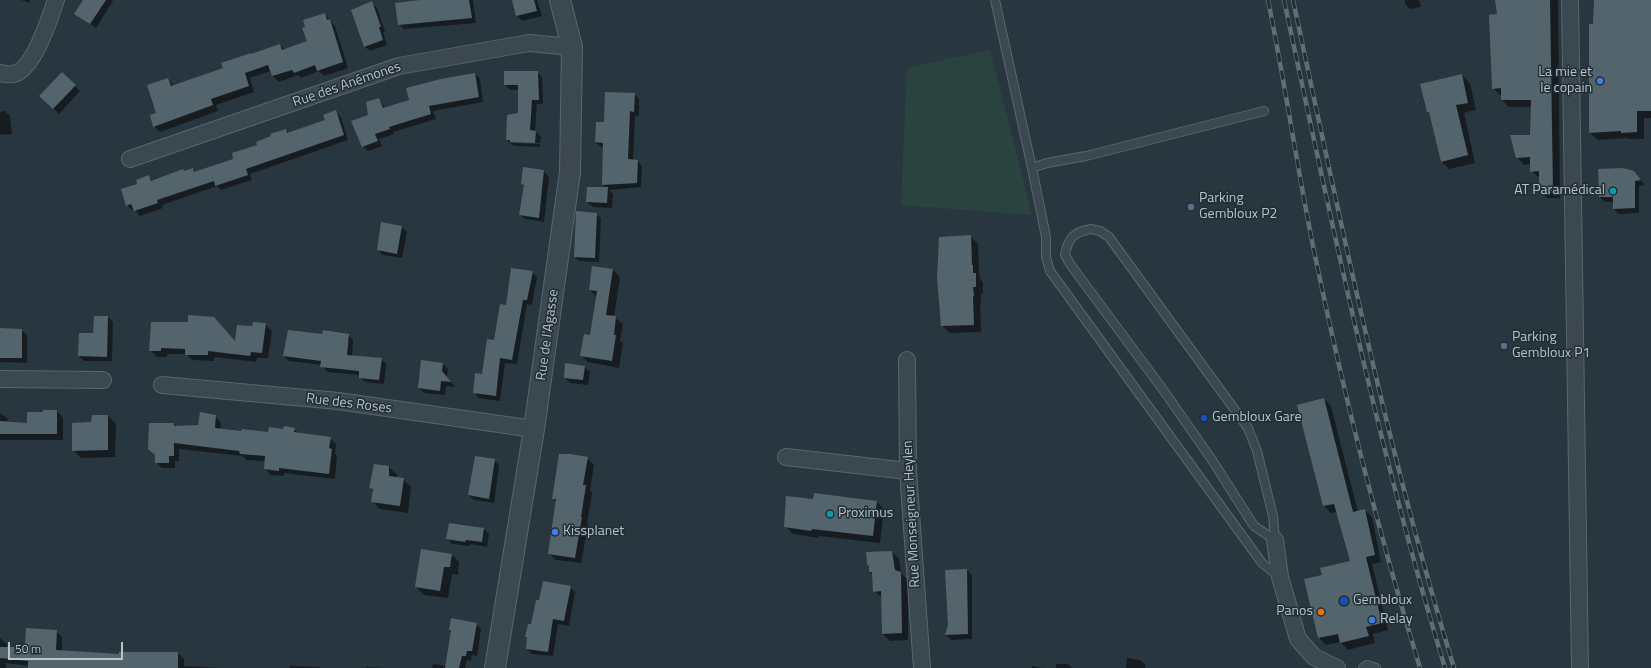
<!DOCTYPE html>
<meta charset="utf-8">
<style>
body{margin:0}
#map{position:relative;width:1651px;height:668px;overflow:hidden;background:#28373f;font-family:"Titillium Web",sans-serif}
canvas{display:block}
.scale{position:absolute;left:8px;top:642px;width:115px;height:18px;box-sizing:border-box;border:2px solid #b8c3ca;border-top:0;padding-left:5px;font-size:12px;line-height:14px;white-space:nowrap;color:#b8c3ca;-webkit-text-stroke:3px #202d35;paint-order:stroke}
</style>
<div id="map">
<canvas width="1651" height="668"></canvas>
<div class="scale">50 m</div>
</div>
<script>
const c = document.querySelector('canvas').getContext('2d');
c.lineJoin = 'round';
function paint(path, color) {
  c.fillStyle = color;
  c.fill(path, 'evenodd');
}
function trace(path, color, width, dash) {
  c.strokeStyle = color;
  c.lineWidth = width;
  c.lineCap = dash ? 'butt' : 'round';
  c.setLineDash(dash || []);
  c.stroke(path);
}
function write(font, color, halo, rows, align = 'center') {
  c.font = font + ' "Titillium Web",sans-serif';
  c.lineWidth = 3;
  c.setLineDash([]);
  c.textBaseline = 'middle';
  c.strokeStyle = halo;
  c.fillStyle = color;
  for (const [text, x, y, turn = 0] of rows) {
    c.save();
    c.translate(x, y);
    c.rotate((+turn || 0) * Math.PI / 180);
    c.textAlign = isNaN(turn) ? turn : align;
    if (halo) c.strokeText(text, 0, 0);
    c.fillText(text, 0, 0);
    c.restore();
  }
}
paint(new Path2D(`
 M990,50L1032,215L901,205L907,68Z`), '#2b433f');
paint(new Path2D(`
 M21,0H30L29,3Z
 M85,0H112L113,1L96,28L76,14Z
 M428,0H473L476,23L404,29L399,24Z
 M513,0H537L542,16L522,21L517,16Z
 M1405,0H1419L1421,7L1410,9L1405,4Z
 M1496,0H1558L1560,198H1547L1540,191V178L1531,171V164L1524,165L1517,157L1531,136L1532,107H1509L1502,100V95H1500L1493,88L1499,15Z
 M372,3L377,8L385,32H383L387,45L370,51L364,46Z
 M325,14L335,26L348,68L324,76L319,71L301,78L298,75L279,82L273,76L271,71L250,78L254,92L216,105L218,111L160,132L154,126L168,79L174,86L224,69L252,55L280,45L285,50L309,42Z
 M1651,24V118H1644V139H1629L1628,138L1598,140L1590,133Z
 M537,72L542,77L543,104H537L535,131L541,137L540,143L509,141L511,143L540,144V147L516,146L512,145L507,140L519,114V90H510L505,85Z
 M62,73L80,91L59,114L41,96Z
 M475,74L480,79L483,102L433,111L436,119L393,132L394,134L379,139L382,146L368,151L362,146L369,115L379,99L385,108L410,101Z
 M1462,75L1470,83L1476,110L1464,113L1475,163L1449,169L1441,161L1431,115L1428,112Z
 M634,94L639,99V116H635L633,160H637L642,166L641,187L609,190L613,194L612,208L593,207L587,202L606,188L603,185L604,147H601L596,142L605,123Z
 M5,111L10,116L12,134L0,135V112Z
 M335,111L341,117L348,140L250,174L252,180L221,190L217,186L162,205L163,208L140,216L134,209L132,210L127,205L139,185L149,177L153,181L193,169L196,173L235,160L286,130L289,133L326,120Z
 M524,168L544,171L549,177L544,222L525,219L520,214L525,187L522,184Z
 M1638,177L1645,185L1639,186V213L1619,214L1614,209V202H1605L1600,197Z
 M596,214L601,218L599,262L579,261L575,257Z
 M402,227L407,232L402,258L383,255L378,250Z
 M970,236L978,244L979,272L980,279L983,282V294H981V303H980L981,332L950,333L942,326Z
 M613,270L620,277L614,317L623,324L620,341L623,343L619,368L588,362L581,355L590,336L597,297L590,290Z
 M532,272L537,277L532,305L527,304L517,364L505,363L500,401L479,398L474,392L483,375L507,306Z
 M108,317L113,322L112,361H84L79,356Z
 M152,323L236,343L252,328L265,324L272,331L268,358H257L256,362L214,357V361L192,360L186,354H167V357H157L150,350Z
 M0,329L21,330L27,335V363L0,362Z
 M323,335H348L353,340L352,356L381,359L386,364L384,384L365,382L360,377V375L327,372L322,365L289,361L284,356Z
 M422,361L443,364L448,369L447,377L455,387L446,386L445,395L424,393L419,388Z
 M584,366L590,372L588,385L570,383L565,378Z
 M1324,399L1331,406L1358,512L1364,510L1372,517L1381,562L1372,564L1388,630L1373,634L1375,643L1348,650L1340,642L1326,645L1319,638L1323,575L1351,561L1337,512L1331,513L1324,506L1298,406Z
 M57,411L63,418V440H0V413L8,419L7,422L28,424Z
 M92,416H108L116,424L115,457L81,458L73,450L92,423Z
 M215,416L221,422L220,430L269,433L294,429L300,434L330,438L336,444L335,453L337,456L335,479L284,473V476L271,475L265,469L266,461L246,460L243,456L179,449V461H175V468H162L156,462L174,424L177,427L199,426Z
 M587,458L594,465L590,490L592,493L587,524L588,525L581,563L556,560L549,553L557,502L553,498Z
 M494,460L499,465L494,503L474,500L469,495Z
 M375,465L389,467L397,475V478L403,479L411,487L408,513L380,509L372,501L374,491L370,488Z
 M814,500L877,502L884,509L880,543L819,536V538L793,534L785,526Z
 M449,524L484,529L489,534L487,547L471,544L470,546L452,544L447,538Z
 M892,552L899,559L901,573L908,580V640L890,641L883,634L882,598L874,591L873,575L870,572V567L867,565Z
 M452,555L459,562L458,575L452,574L448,598L424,595L416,587Z
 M967,570L972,575V639L951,640L946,635L949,625L946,571Z
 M570,587L575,592L569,626L558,624L553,656L532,654L527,649L528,638L526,637L540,601Z
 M476,624L481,629L477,656L472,655L471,661L467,660L465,668H432L433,664L446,666L452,632L450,629Z
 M56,631L62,637V651L120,655L178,653L184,659V666L223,668H29V666L6,663V668H0V638L7,644V648H26Z
 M1127,658L1140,660L1146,665L1145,668H1126Z
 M1056,664H1068L1072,668H1056Z
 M290,666L320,667V668H290Z
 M1032,666L1043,668H1032Z
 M366,667L384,668H366Z`), '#0007');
paint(new Path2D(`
 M83,0H106L90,24L74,14Z
 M420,0H469L472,18L398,25L395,3Z
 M512,0H534L537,11L516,16Z
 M1495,0H1550L1553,191H1539V171L1530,172V157L1516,158L1510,135H1530L1531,100H1501V88L1492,89L1489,15L1497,14Z
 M1594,0H1651V111H1637V132L1621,133V131L1589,133V24H1593Z
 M372,1L381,27H379L383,40L364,47L351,10Z
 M325,13L327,20L330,19L343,62L317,71L315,65L294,73L292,70L272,76L268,65L245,73L249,86L211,99L213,105L153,127L150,115L156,113L147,85L168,78L171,86L223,68L221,63L251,53V54L280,44L282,50L307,41L302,28L305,27L303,20Z
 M504,71H538L539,100H532L530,130L536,131L535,143L510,142V140H506L507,115L518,113V85H504Z
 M62,72L76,85L53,109L39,96Z
 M475,73L479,97L429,106L431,114L389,127L390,129L375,134L378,141L362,147L351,121L368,115L366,102L379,98L383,108L409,100L406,88L441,79Z
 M1462,74L1468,103L1456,105L1468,155L1441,162L1429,112H1427L1420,84Z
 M605,92L635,93L634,112L630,111L628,159L638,160L637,183L602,185L603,143L595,142L596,122H604Z
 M336,110L344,135L246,169L248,175L215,186L214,181L157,200L158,203L134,211L131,204L126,206L121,189L137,184L136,180L149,175L151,181L183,169L184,171L193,168L194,172L233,159L232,153L257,145L256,142L271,136L270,134L286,129L287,133L325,120L323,115Z
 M523,167L544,170L539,218L519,215L524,185L521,184Z
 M1623,168L1634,171L1641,180L1635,181V208L1613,209V197H1599L1598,169Z
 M587,187H608L607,203L586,202Z
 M576,211L597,213L595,258L574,257Z
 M381,222L402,226L397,254L377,250Z
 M971,235L972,265H973V273H976V287H973L974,296H973L974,325L941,326L937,278L939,237Z
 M592,266L613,269L606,315L616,316L614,335H616L612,361L580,356L584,334L590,335L597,291L589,290Z
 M511,268L533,271L527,300H523L512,360L500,358L496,396L473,393L475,373L482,374L487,339L494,340L500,304L506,305Z
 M188,315L214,317L235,341L237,325L252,326L253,322L266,323L262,353L251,352L250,356L208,351V355H185V349L161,348V351H149L151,322H188Z
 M94,316H108L107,357L78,356L79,333H93Z
 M0,328L22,329V358H0Z
 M288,330L322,334L323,330L349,334L347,355L382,358L379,380L359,378V371L320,367L321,361L283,356Z
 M421,360L443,363L442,371L451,382L441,381L440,391L418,388Z
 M565,363L585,366L583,380L564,378Z
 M1324,398L1353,512L1365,509L1375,555L1366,557L1382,623L1366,627L1369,636L1340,643L1338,634L1318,638L1304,579L1322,575L1320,568L1350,561L1334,504L1323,506L1297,405Z
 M43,410H57V434H0V421L27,423V412H43Z
 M200,412L216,415L215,428L241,431L242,429L268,432L269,427L283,429L284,426L295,428L294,432L331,437L329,448L332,449L329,474L279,468V471L264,469L265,456L240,454L239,451L174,443V456H169V463H155V455L148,449L149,423H174V426L198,425Z
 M92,415H108V450L72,451V423L91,422Z
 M559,454H570L588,457L583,485H586L581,517H582L575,558L548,554L556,499H552Z
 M475,456L495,459L489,499L468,495Z
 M374,464L389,466V476L404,478L400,506L371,502L373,489L369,488Z
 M814,493L877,501L873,536L812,529L811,531L784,527L786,496L813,499Z
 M449,523L484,528L482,542L466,540L465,542L446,539Z
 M421,549L452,554L450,567H444L440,591L415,587Z
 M892,551L895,570L901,572L902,633L882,634L881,591L873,592L872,572H869V566L867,565L866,552Z
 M967,569L968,634L945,635L948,625L945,570Z
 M543,581L571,586L564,621L553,619L548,652L526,649L527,637H525L528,624H531L536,600H539Z
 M451,618L477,623L472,651H467L466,656H462L459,668H445L451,630H449Z
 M26,628L57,630L56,650L119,654V652H178V668H28V661L0,658V647H25Z`), '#53646c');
const service = new Path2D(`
 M995,0L1032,168L1047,163L1086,156L1264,111
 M1032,168L1046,237V257L1050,271L1262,563L1279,577
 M1091,229L1100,231L1109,237L1248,428L1257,451L1273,516L1275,540L1254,526L1212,460L1164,391L1070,264L1065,255C1068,238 1074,232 1091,229Z
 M1363,668L1367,665L1376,668`);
const minor = new Path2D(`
 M1570,0L1580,668
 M0,73C4,74 9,75 13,74C33,71 50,18 56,0
 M130,159L399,66L529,43L572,47
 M907,360L908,471L922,668
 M0,379L103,380
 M162,385L338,401L534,429
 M786,457L908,471
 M1275,540L1280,577L1298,639L1314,657L1337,668`);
const tertiary = new Path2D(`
 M495,668L534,429L570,172L572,47L560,0`);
trace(service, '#59666d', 10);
trace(minor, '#59666d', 18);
trace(tertiary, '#59666d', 22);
trace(service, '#3c4850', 8);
trace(minor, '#3c4850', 16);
trace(tertiary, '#3c4850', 20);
const rail = new Path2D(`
 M1268,0C1285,83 1297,167 1314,251C1343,391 1378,531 1420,668
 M1284,0C1332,224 1378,448 1445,668
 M1293,0C1341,224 1387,449 1454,668`);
trace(rail, '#5e6d76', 4.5);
trace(rail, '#202d35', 3, [9]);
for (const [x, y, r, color] of [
 [1600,81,4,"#3f7fe0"],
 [1613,191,4,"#0f9aa8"],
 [1191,207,4,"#5c6f8a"],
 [1504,346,4,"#5c6f8a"],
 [1204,418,4,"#1a4fb4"],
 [830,514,4,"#0f9aa8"],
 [555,532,4,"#3f7fe0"],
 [1344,601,5,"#1a4fb4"],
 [1321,612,4,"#e8710a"],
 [1372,620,4,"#3f7fe0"]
]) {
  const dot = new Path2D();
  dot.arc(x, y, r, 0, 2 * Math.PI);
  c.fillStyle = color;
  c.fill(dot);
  trace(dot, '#202d35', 1.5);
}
write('14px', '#b8c3ca', '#202d35', [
 ["La mie et",1592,73,"right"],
 ["le copain",1592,89,"right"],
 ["AT Paramédical",1605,191,"right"],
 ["Parking",1199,199],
 ["Gembloux P2",1199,215],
 ["Parking",1512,338],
 ["Gembloux P1",1512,354],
 ["Gembloux Gare",1212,418],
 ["Proximus",838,514],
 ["Kissplanet",563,532],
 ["Gembloux",1353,601],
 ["Panos",1313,612,"right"],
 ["Relay",1380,620]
], 'left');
write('14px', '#b8c3ca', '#202d35', [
 ["Rue des Anémones",347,85,-19],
 ["Rue de l'Agasse",548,335,-82],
 ["Rue des Roses",349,404,7],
 ["Rue Monseigneur Heylen",912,514,-93]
]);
</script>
